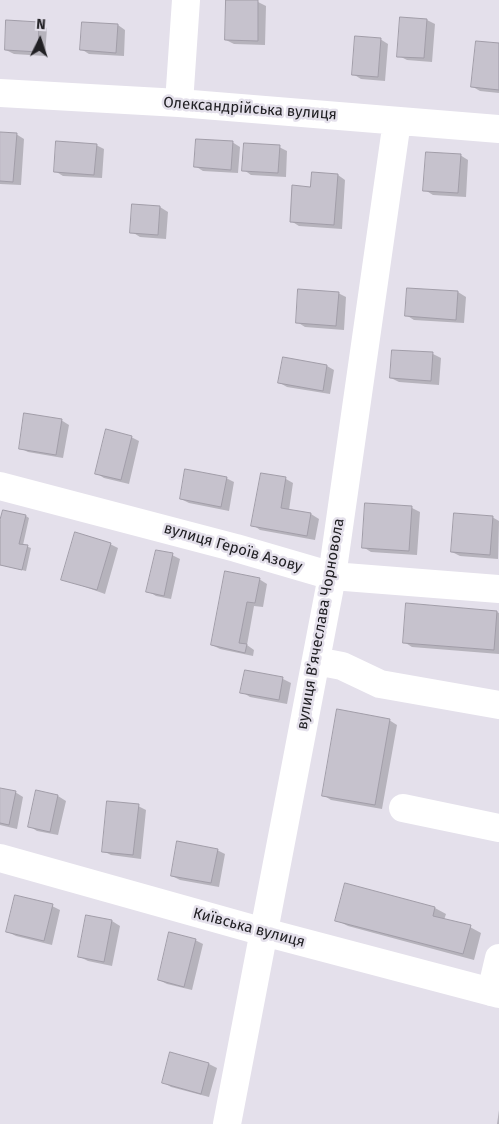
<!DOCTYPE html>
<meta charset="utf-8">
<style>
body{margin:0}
#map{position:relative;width:499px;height:1124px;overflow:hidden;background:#e4e0eb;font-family:"Fira Sans",sans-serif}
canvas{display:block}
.north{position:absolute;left:15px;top:15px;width:50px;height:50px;-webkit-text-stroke:4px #e4e0eb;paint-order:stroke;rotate:4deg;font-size:14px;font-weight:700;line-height:20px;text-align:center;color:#212024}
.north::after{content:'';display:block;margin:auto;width:18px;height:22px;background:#212024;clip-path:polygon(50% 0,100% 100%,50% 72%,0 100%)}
</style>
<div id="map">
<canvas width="499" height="1124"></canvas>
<div class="north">N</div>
</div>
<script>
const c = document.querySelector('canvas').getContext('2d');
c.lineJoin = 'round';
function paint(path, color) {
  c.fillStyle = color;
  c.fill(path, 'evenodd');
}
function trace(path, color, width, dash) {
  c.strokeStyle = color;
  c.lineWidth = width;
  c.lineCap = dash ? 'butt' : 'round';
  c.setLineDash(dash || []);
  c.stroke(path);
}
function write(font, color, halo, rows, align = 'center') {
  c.font = font + ' "Fira Sans",sans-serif';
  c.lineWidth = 5;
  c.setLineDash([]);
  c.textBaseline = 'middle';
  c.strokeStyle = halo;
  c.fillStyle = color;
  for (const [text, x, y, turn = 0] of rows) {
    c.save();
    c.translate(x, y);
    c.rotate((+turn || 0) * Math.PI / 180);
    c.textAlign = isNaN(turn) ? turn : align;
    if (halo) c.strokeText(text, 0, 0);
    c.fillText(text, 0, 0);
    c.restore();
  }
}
paint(new Path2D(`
 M227,1L258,2L266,6L265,45L234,44L226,40Z
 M427,20L435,24L432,62L407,60L399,56Z
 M7,22L39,23L47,28L45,56L14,54L6,50Z
 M118,25L125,30L124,56L89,54L81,49Z
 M380,39L388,44L385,81L361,79L353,74Z
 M499,45V93L480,91L473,87Z
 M0,133L16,134L24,139L21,185L0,184Z
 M232,142L240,147L238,173L203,171L195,166Z
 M96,145L104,149L102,178L63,176L55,171Z
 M279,147L287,151L286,177L251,175L244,170Z
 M460,155L468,160L466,197L433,195L425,190Z
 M338,175L345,180L342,229L299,226L291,221L312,188Z
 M160,207L168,212L166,239L140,237L132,232Z
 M458,292L466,297L464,323L414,320L406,315Z
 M338,293L346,297L344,330L305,327L297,322Z
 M393,351L433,354L441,358L439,385L399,382L391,378Z
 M327,366L334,370L330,394L287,387L280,383Z
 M61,420L69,425L63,458L28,452L20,448Z
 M131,437L139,441L129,484L104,478L96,473Z
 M226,478L234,482L229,511L189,503L181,499Z
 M286,479L293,483L289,510L311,514L319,519L315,540L260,530L253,525Z
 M412,508L420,512L417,555L371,552L363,547Z
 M26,516L29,518L23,545L31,548L26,571L0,565V526Z
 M492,517L499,521L498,559L460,556L452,552Z
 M110,544L118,548L105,594L63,579Z
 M172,555L180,559L171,599L156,596L148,591Z
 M259,579L267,584L263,607L254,606L247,645L254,650L253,656L220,649L212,645Z
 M407,605L497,612L499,613V654L412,647L404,642Z
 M246,672L283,679L291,683L287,704L250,697L242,692Z
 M389,720L397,725L382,809L331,800L323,795Z
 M0,789L15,792L23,797L17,829L0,825Z
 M37,791L58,796L66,801L58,835L37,831L29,826Z
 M138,806L146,810L141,859L111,855L103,851Z
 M217,850L225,854L219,887L180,880L172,876Z
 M346,885L435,908L446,914L444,920L470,927L481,933L474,960L348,926L336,920Z
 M52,906L60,910L52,945L16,936L8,932Z
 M112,921L120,926L112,966L88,961L80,957Z
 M195,940L203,944L192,990L167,984L159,980Z
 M209,1064L217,1068L209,1097L171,1087L163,1082Z
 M499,1110V1124H497Z`), '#0003');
const building = new Path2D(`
 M226,0H258V41L225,40Z
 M400,17L427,19L424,58L397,57Z
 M6,20L39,22L38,52L5,50Z
 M82,22L118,24L116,53L80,50Z
 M355,36L381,38L378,77L352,75Z
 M476,41L499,43V90L471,87Z
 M0,132L17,133L13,182L0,181Z
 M196,139L233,141L231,170L194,167Z
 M56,141L97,144L94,175L54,172Z
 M244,143L280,145L278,173L242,171Z
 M426,152L461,154L458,193L423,191Z
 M312,172L338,174L334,225L290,222L292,185L310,187Z
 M132,204L160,206L158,235L130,233Z
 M407,288L458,291L456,320L405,316Z
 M298,289L339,292L336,326L296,323Z
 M392,350L433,352L431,381L390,378Z
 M283,357L327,365L323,391L278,383Z
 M24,413L62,419L56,455L19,449Z
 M106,429L132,436L121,480L95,474Z
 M185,469L227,477L221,507L180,499Z
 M261,473L286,477L281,508L311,513L307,536L251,526Z
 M365,503L412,506L409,551L362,548Z
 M3,510L26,515L19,544L28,545L22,570L0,565V520Z
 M454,513L493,516L490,555L451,552Z
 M75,532L111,543L97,590L61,580Z
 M156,550L173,553L164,596L146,592Z
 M225,571L260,578L255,603L247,602L239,643L247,644L245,653L211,645Z
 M406,603L497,611L494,650L403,643Z
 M245,670L283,677L279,700L240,693Z
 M337,709L390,719L375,805L322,796Z
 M0,788L16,791L9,825L0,823Z
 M36,790L58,795L50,832L28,827Z
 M107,801L139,804L133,855L102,852Z
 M177,841L218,849L211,883L171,876Z
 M345,883L435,907L433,916L471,925L463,954L335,921Z
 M15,895L53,904L44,941L6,932Z
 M86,915L112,920L104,962L78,957Z
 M169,932L196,939L184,987L158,980Z
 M170,1052L209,1063L201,1094L162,1083Z`);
paint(building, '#c6c2cd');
trace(building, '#a19da8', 1);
trace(new Path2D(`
 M0,93L179,103L499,129
 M179,103L186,0
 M0,486L236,548L332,576L499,589
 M316,661L342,666L380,684L499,705
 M403,808L499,828
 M0,858L264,932L499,994
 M491,992L499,958
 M227,1124L332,576L397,121`), '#fff', 28);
write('15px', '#212024', '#e4e0eb', [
 ["Олександрійська вулиця",250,109,4],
 ["вулиця Героїв Азову",233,548,16],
 ["вулиця Вʼячеслава Чорновола",321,624,-80],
 ["Київська вулиця",249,928,15]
]);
</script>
